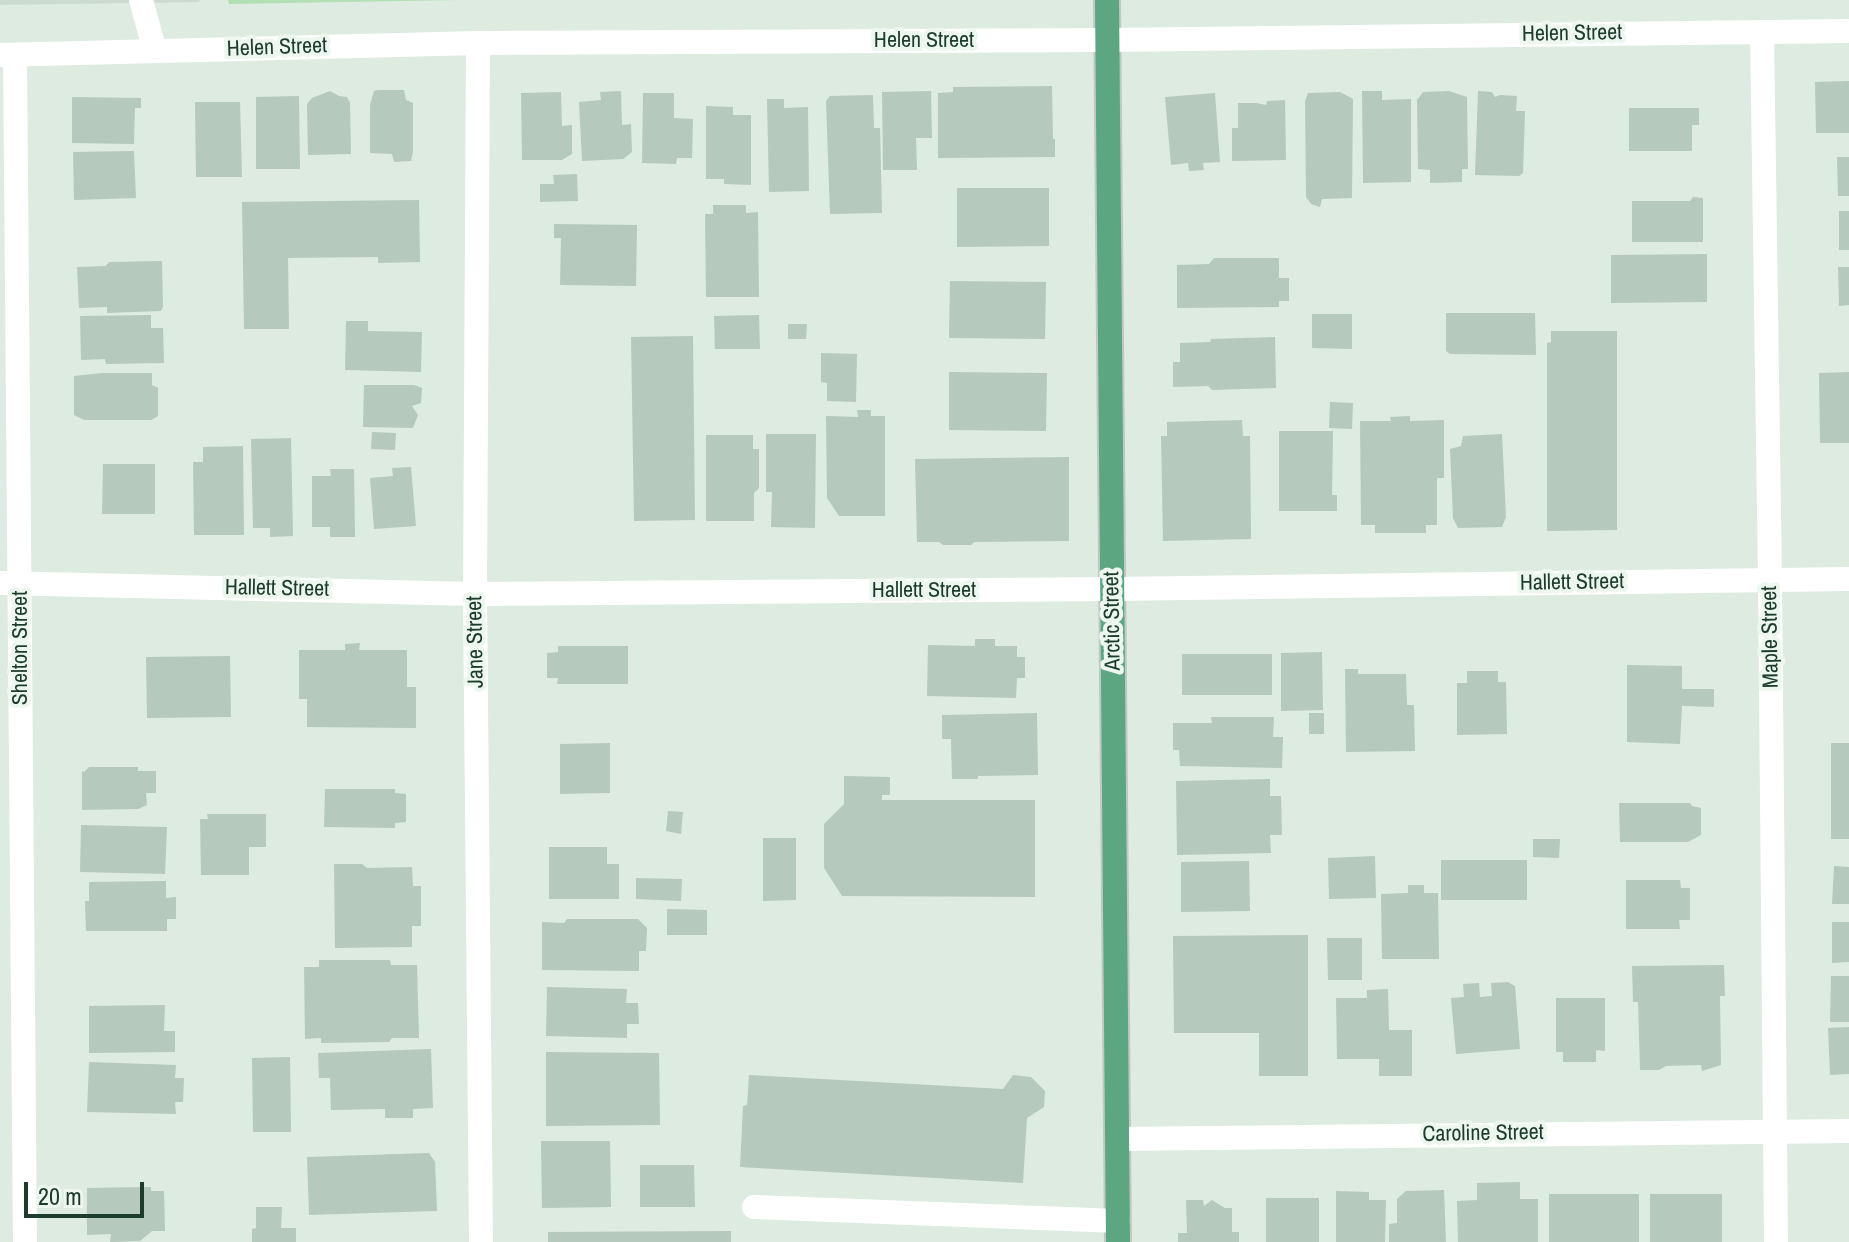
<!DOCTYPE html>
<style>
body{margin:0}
#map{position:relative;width:1849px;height:1242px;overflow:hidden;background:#ddebe1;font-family:"Archivo Narrow",sans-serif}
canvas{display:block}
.scale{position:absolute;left:24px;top:1182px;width:120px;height:36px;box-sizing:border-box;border:4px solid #1d3c2c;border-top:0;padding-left:10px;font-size:24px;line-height:28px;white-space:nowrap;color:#1d3c2c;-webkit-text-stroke:6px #edf7f0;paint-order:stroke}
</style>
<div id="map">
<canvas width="1849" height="1242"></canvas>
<div class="scale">20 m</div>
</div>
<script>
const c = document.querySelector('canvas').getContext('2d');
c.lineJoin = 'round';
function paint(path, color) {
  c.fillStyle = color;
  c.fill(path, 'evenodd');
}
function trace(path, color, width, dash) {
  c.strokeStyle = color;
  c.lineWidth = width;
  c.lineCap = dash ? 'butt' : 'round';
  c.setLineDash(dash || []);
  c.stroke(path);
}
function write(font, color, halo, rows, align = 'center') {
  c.font = font + ' "Archivo Narrow",sans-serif';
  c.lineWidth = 8;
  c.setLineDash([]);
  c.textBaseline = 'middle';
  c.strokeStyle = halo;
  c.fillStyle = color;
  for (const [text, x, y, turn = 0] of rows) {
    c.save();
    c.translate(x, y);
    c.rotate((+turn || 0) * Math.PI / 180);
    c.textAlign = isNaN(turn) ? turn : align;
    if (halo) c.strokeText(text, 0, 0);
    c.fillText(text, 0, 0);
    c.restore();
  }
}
paint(new Path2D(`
 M0,0H199L200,2L0,5Z`), '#cbdbd0');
paint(new Path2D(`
 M228,0H460L229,4Z`), '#b3dfb4');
paint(new Path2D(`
 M1849,81V133H1816L1815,82Z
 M1052,86L1053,139H1055V157L938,158V93L953,92V87Z
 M378,90H404L406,100L413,103V152L411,161L394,162L392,154L370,153V105L374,91Z
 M330,91L339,96L347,97L350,103L351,154L308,155L307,104L312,98Z
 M621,91L622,125L631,124L632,152L623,159L582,161L579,102L601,100L600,92Z
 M931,91L932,138H916L917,170H883L882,92Z
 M1362,91H1382V100L1411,99V182L1363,183Z
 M1449,91L1467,97L1468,169H1462V182L1430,183V170L1418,169L1417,100L1423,92Z
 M1478,91L1492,92L1495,97L1500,95L1517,96L1516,111H1525L1523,173L1519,176L1475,175Z
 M561,92L562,126L572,125V154L562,160H522L521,93Z
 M1340,92L1353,99L1352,198L1322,199L1320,207L1311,204L1306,197L1305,101L1308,93Z
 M643,93H674V118L693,119L692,158H677L676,164L642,163Z
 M1215,93L1220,162L1203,163L1204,170L1189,171L1188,163L1171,165L1165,97Z
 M873,95L874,128H880L882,213L830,214L826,101L830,96Z
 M299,96L300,169H256V97Z
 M72,97L141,98V108H135L134,144L72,143Z
 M767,99H784V108L808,107L809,191L769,192Z
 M1285,100L1286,160L1232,161V128H1238V103H1256L1266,105L1267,101Z
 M195,102H240L242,177H196Z
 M706,106L733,107V115H751V185L724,184V179H706Z
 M1629,108H1699V125H1692V151H1629Z
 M134,151L136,198L74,200L73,152Z
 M1837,157H1849V196H1838Z
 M577,174L578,201L540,202V184H554L553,175Z
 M957,188H1049V246L957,247Z
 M1693,197L1703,198V242H1632V201H1690Z
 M419,200L420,262L378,263V257L288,258L289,329H244L242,202Z
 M713,205H746V213L758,212L759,297H706L705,214H713Z
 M1839,211H1849V250H1839Z
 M554,224L637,225L636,286L560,285L561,238H554Z
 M1707,254V302L1611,303V255Z
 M1214,258H1279V278H1289V301H1279V307L1177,308V265L1209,264Z
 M162,261L163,307L161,311L107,313V307L79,308L77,267L106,266L109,262Z
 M1838,267H1849V305L1839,306Z
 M950,281L1046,282L1045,339L949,338Z
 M1446,313H1535L1536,355L1450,354L1446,351Z
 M1312,314H1352V349L1312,348Z
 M151,315V328H163L164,363L106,364L105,359L81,360L80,316Z
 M759,315L760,349H715L714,316Z
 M346,321H368V331L422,332L421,372L345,370Z
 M788,324H807L806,339H788Z
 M1551,331H1617V530L1547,531V343L1551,342Z
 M693,336L695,520L634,521L631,337Z
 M1275,337L1276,388L1212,390L1208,386L1173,387V362H1180V343L1210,342L1211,339Z
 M821,353L857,354L856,402L827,401V383L821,382Z
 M949,372L1047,373L1046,431L949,430Z
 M1849,372V443H1820L1819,373Z
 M102,373H152V385L158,388V416L151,420H84L74,415V376Z
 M364,385H414L422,388L421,403L412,406L418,415L413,428L363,427Z
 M1330,402L1353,403L1352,429L1329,428Z
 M857,410H871V416H885V516H839L827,498L826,416L858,417Z
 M1410,416V421L1444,420V478H1437V525H1426V533H1375V525H1361L1360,421H1391L1390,417Z
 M1242,420L1243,436H1250L1251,539L1163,541L1161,436H1167V422Z
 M1279,431H1333L1332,495H1337V511H1279Z
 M372,432L396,433L395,450L371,449Z
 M766,434H816L815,528L771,527L772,492H766Z
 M1502,434L1506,517L1502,527L1458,528L1453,518L1450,449L1461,446L1463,436Z
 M706,435H753V449H759V488L754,493V521H706Z
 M291,438L293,536L270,537V528H253L251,439Z
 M243,446L244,535H194L193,462H203V447Z
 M1069,457V541L974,542L971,545H943L939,542H917L915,459Z
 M103,464H155V514H102Z
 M411,467L416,526L374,529L370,478L393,476L392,468Z
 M330,469H354L355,537H330V527H312V476H331Z
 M975,639H995V646H1017V657H1025V678H1017L1016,698L927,696L928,645L975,646Z
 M360,643L359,650H407V687H416V728L307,727V699H299V650H345V644Z
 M558,646H628V684H557L558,678H547V653L558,652Z
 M1322,652L1323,710L1281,711V653Z
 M1182,654H1272V695H1182Z
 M230,656L231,717L147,718L146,657Z
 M1627,665L1682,666V689H1714V707L1682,706L1680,744L1627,742Z
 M1345,669H1358V674H1406L1407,705H1414L1415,751L1346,752Z
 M1467,671H1498V682H1506L1507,734L1457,735V683H1467Z
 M1037,713L1038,775L978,776V779H952L951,739H942V715Z
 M1309,713H1324V734H1309Z
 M1211,717H1274L1273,737H1283L1282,768L1180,766L1179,750H1173V723H1212Z
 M610,743V793L560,794V744Z
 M1831,743H1849V839H1831Z
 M89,767H138V771H156V793H146L147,805L138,809L82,810V771L84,772Z
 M844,776L890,777V795H882V800H1035V897L842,896L824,868V824L844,804Z
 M1270,779V796H1281L1282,835H1270L1271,853L1177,855L1176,781Z
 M325,789H395V793L406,794V822L395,823V828L324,827Z
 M1619,803H1690L1692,806L1701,808V835L1688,842H1620Z
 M668,811L683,812L681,834L666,831Z
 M207,814H266V847H249V875H201L200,819H208Z
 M81,825L167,827L165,874L80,872Z
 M763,838H796V900L763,901Z
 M1533,839H1560L1559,858L1533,857Z
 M549,847H607V864H619V899H549Z
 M1375,856L1376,898L1329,899L1328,858Z
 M1441,860H1527V900H1441Z
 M1249,861L1250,911L1181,912V862Z
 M334,864H362L367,868L412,867L413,886H421V926H412V947L335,948Z
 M1834,866L1849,867V904H1832Z
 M636,878L682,879L681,901L636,899Z
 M1626,880H1680L1681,888H1690V920H1679L1680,929H1626Z
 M166,881V898L176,897V919H167V931H86L85,901H89V882Z
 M1408,885H1424V893H1438L1439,959H1382L1381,894L1408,893Z
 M667,909L707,910V935H667Z
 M567,919H638L647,928L646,951H639V971L542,970V922L564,923Z
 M1832,922H1849V962L1832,963Z
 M1308,935V1076H1259V1033H1174L1173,936Z
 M1327,938H1362V980H1328Z
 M319,960H390L391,965H417L419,1038H392L389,1042L321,1043V1038L305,1039L304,967H319Z
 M1724,965L1725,996H1720L1721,1065L1702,1071L1701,1065L1666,1066L1659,1070H1640L1638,1002H1633L1632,966Z
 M1831,976H1849V1022H1830Z
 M1508,982L1515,986L1520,1049L1456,1054L1451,998L1464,997L1463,984L1479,983L1480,997L1492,996L1491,983Z
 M547,987L627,989L626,1003H638L639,1024H627V1038L546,1036Z
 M1388,989L1389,1030H1412V1076H1379V1059H1337L1336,998H1367V990Z
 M1556,998H1605V1051L1596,1050V1062H1563V1052H1556Z
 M165,1005L164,1031H175V1052L89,1053V1006Z
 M1849,1027V1074L1830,1075L1828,1028Z
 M431,1049L433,1108L413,1109V1118H385V1109L331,1110L330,1078H319L318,1053Z
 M546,1052L659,1053L660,1125L546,1126Z
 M290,1057L291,1132H253L252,1058Z
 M89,1062L176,1065L175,1078H184L183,1102H175L176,1114L87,1112Z
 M749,1075L1003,1089L1013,1075L1031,1077L1045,1091L1044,1107L1027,1118L1023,1183L740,1167L743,1106L747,1105Z
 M541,1141H610L611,1207L542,1208Z
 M429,1153L435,1162L437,1211L309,1215L307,1157Z
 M640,1165H694L695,1207H640Z
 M1520,1182V1199H1538V1242H1458L1457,1201L1477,1200V1183Z
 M151,1187V1191H164L165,1231H152L140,1241L110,1242L111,1234L87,1235V1188Z
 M1444,1190L1446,1242H1389V1224L1397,1223V1199L1406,1191Z
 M1336,1191L1369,1192V1200H1386L1385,1242H1336Z
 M1549,1194H1639V1242H1549Z
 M1650,1194H1722V1242H1650Z
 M1266,1198H1319V1242H1266Z
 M1186,1200H1203L1204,1206L1212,1200L1225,1208H1232V1232H1239V1242H1178V1233H1187Z
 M256,1207H282L281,1228H296V1242H252V1229L256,1228Z
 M731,1231V1242H548V1232Z`), '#b5c9bc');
const major = new Path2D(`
 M1107,0L1118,1242`);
trace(major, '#c0c8c4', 28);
trace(new Path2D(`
 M141,0L155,51
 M1762,32L1770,580L1776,1242
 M478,43L475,594L481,1242
 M0,55L478,43L1108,40L1849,31
 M15,55L25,1242
 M0,583L475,594L1113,589L1849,579
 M1118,1139L1849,1131
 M754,1207L1118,1221`), '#fff', 24);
trace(major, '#5ca682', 24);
write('22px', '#1d3c2c', '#edf7f0', [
 ["Helen Street",1572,34,-1],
 ["Helen Street",924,41],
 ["Helen Street",277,48,-2],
 ["Hallett Street",1572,583,-1],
 ["Hallett Street",277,589,1],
 ["Hallett Street",924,591],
 ["Arctic Street",1113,621,-91],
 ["Maple Street",1771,637,-91],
 ["Jane Street",476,642,-91],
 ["Shelton Street",21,648,-90],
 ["Caroline Street",1483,1134,-1]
]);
</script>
